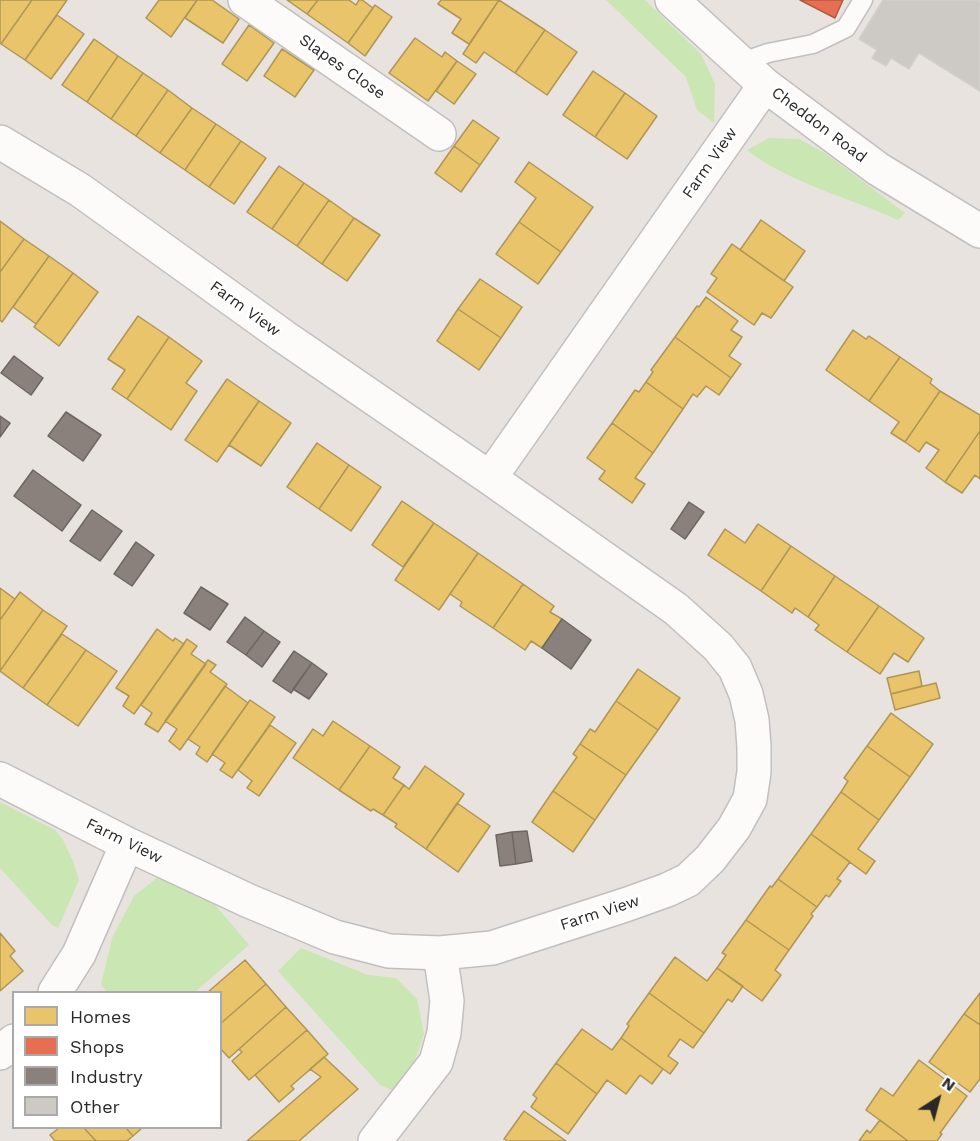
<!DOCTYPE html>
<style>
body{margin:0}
#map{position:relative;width:980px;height:1141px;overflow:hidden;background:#e8e3de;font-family:"Work Sans",sans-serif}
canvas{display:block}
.legend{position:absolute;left:12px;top:991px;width:210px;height:138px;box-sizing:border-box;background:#fff;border:2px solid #a9a9a9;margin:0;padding:8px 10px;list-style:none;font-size:18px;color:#292929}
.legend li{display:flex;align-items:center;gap:12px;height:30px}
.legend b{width:30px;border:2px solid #a9a9a9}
.north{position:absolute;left:908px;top:1069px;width:60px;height:60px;-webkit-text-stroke:4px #fff;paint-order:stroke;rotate:36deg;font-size:16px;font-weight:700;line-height:24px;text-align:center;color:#292929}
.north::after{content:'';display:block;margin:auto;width:21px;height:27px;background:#292929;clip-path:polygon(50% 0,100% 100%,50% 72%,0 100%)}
</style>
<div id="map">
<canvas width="980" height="1141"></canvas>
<ul class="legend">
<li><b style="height:16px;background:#e9c46a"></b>Homes</li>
<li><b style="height:16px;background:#e76f51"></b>Shops</li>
<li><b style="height:16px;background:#8a817c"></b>Industry</li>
<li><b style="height:16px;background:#cdc9c5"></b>Other</li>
</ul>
<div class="north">N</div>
</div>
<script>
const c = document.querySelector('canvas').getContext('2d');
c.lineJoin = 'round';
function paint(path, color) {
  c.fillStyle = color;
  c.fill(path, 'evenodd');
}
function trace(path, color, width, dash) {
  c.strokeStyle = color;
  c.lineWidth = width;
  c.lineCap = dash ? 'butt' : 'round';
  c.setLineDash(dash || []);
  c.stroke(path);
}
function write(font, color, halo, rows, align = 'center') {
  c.font = font + ' "Work Sans",sans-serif';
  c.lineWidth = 6;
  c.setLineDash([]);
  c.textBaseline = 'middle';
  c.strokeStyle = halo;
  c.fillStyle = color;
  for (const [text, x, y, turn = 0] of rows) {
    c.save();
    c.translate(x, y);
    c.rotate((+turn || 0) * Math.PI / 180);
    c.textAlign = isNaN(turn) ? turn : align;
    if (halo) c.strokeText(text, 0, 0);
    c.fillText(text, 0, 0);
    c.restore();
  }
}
paint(new Path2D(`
 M606,0H645L701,54L715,84L714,123L697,110L686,77Z
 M769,138L799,139L825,153L905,213L898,220C848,197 789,183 747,150Z
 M0,802L55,830L63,840L73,861L79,880L58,928L52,925L0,868Z
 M158,877L211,900L249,945L195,992H107L101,985L112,938L134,896Z
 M301,948L368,975L396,978L417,999L424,1034L411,1071L397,1092L380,1085L278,971Z`), '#cae6b3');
const homes = new Path2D(`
 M0,0H32L1,44L0,43Z
 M32,0H67L25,60L1,44Z
 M159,0H197L171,37L146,18Z
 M197,0H212L239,19L223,43L185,18Z
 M287,0H318L307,14Z
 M318,0H349L356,5L359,0H362L373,8L348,43L307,14Z
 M441,0H499L469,44L452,33L461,19L438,4Z
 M499,0L545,30L515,73L484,52L476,63L463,54Z
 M375,5L392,17L365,56L348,43Z
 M57,15L84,34L51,79L25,60Z
 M249,25L274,43L247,81L222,64Z
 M545,30L577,52L547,95L515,73Z
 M415,38L442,57L445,52L457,61L428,101L389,73Z
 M94,39L118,56L87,102L62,85Z
 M282,49L314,70L295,97L264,76Z
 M118,56L143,73L111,119L87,102Z
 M457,61L476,74L454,104L436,91Z
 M593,71L625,93L595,137L563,115Z
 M143,73L168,90L136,136L111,119Z
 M168,90L192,108L160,153L136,136Z
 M625,93L657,116L627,159L595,137Z
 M192,108L216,124L185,170L160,153Z
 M473,120L499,138L480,165L454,146Z
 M216,124L241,141L209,187L185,170Z
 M241,141L266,158L234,204L209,187Z
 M454,146L480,165L461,192L435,173Z
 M529,162L593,207L561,252L519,222L536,198L515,182Z
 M279,166L304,183L272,229L247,212Z
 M304,183L329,200L297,246L272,229Z
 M329,200L354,218L322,264L297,246Z
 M354,218L380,235L347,281L322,264Z
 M761,220L805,251L784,281L740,250Z
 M0,221L24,239L0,272Z
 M519,222L561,252L538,284L496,254Z
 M24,239L49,256L2,322L0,320V272Z
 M732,244L793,287L771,318L762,313L754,325L707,292L717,278L711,274Z
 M49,256L73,273L36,324L13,307Z
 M73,273L98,292L59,346L34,327Z
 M480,279L522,307L501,338L458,309Z
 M706,297L738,321L731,330L742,337L729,356L741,364L731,378L675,337L697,306L699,307Z
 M458,309L501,338L479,370L437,341Z
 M138,316L169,337L127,399L112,389L125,370L108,359Z
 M853,330L866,339L869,336L900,357L869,401L826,370Z
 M169,337L202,361L186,383L197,391L171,430L127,399Z
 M675,337L731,378L719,395L706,386L697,397L693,394L683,409L646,382L653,372L651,370Z
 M900,357L932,379L930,383L940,391L905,442L891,433L899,422L869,401Z
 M227,379L259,401L217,462L185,440Z
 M646,382L683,409L653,453L612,423L635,390L639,392Z
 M940,391L980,415V431L945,482L926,468L939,450L926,442L919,452L905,442Z
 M259,401L291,423L261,466L229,445Z
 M612,423L653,453L635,478L645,484L632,503L599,479L605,471L587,458Z
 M980,431V479L975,475L962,493L945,482Z
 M317,443L349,465L319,509L287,487Z
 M349,465L381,487L351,531L319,509Z
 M402,501L434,523L403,567L372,545Z
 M434,523L478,553L439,610L395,580Z
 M758,524L791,546L761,591L708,555L725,529L745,543Z
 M791,546L835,576L808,617L795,608L792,613L761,591Z
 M478,553L523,584L493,628L460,606L462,602L450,594Z
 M835,576L879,606L847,652L815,630L819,625L808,617Z
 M523,584L554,606L550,612L562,619L542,648L531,641L525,650L493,628Z
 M0,588L15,599L0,620Z
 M20,592L43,610L0,671V620Z
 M879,606L924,638L908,662L894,653L880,674L847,652Z
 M43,610L67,626L23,688L0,671Z
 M157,629L173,641L175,638L184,644L134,714L123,706L129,696L116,688Z
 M62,634L86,650L47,705L23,688Z
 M187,639L197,646L191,654L206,664L158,732L145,724L152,713L141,705Z
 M86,650L117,671L78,726L47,705Z
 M208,660L216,665L210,672L227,684L180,750L169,741L177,729L165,721Z
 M638,669L680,698L658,730L616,701Z
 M919,671L922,686L891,694L887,678Z
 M936,683L940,698L895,710L891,694Z
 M225,686L248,703L207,762L196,754L200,747L188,739Z
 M250,700L275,717L232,778L220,770L225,763L212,754Z
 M616,701L658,730L626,775L580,744L590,729L595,732Z
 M891,713L933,744L910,777L867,746Z
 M333,721L370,746L339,790L293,758L313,729L323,736Z
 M270,725L296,743L259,796L247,788L252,781L238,770Z
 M580,744L626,775L595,820L553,791L577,757L573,754Z
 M370,746L400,767L393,778L404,785L383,815L373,809L371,811L339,790Z
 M867,746L910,777L879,820L841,792L848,781L844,778Z
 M425,766L464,794L426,849L395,827L397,824L383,815L404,785L409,789Z
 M553,791L595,820L573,852L532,822Z
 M841,792L879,820L858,849L875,861L866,874L811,834Z
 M457,803L490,826L458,872L426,849Z
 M811,834L850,862L837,879L841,881L829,897L826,895L817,907L778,879Z
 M778,879L817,907L811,914L813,916L789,950L746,920L770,886L772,887Z
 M746,920L789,950L775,970L781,975L762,1001L717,968L726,955L722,953Z
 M0,933L15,951L10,956L23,971L0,991Z
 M675,957L707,981L717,968L743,986L732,1002L728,999L704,1033L649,993Z
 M245,960L266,984L220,1024V992H208Z
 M266,984L286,1007L229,1058L220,1048V1024Z
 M649,993L704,1033L693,1048L680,1039L668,1056L678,1063L670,1074L621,1038L629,1026L627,1024Z
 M980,993V1025L964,1014Z
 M286,1007L307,1030L249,1080L232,1061L242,1052L239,1049Z
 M964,1014L980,1025V1079L970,1092L929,1062Z
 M582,1029L612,1050L621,1038L663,1069L652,1084L640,1075L626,1094L607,1080L597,1094L556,1063Z
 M307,1030L328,1054L291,1086L294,1089L279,1102L255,1075Z
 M324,1057L358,1089L299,1141H247L321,1077L310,1069Z
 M919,1060L967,1096L940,1133L942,1134L937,1141H908L866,1110L881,1088L893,1096Z
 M556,1063L597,1094L568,1134L531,1107L537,1098L533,1095Z
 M524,1111L566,1141H507L504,1139Z
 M880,1120L908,1141H859L867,1130L870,1133Z
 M59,1128H84L96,1141H55L50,1135Z
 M84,1128H126L133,1136L127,1141H96Z
 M126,1128H142L133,1136Z`);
paint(homes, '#e9c46a');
trace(homes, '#af9656', 1.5);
const shops = new Path2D(`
 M800,0H843L835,18Z`);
paint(shops, '#e76f51');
trace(shops, '#ae5a45', 1.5);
const industry = new Path2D(`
 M14,356L43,378L31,395L1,373Z
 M66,412L101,435L83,461L48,436Z
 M0,416L10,423L0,437Z
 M33,470L81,505L62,531L14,496Z
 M689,502L704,512L685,539L671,529Z
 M92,510L122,531L100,561L70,541Z
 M136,542L154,555L132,586L114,574Z
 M201,587L228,604L210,630L184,613Z
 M245,617L264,631L246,655L227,642Z
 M562,619L591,640L571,669L542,648Z
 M264,631L280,642L262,667L246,655Z
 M294,651L312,663L291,693L273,681Z
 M312,663L327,674L309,699L293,689Z
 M527,831L532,861L516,864L512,832Z
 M512,832L516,864L500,866L496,835Z`);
paint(industry, '#8a817c');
trace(industry, '#6d6763', 1.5);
const building = new Path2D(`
 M883,0H980V91L919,53L909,69L891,58L886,66L872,58L877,50L859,39Z`);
paint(building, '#cdc9c5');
trace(building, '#d3cfca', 1.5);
const lane = new Path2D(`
 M740,63L768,53L813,44L846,28L863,0`);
const street = new Path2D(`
 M245,0L439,134
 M672,0L765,85L878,169L980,231
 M0,142L80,190L283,336L490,478L676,609L718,647L735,668L746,694L752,720L754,747V772L750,799L734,828L710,859L688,880L667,890L625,905L492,948L440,953L389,951L335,937L249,901L127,844L0,779
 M490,478L765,85
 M55,992L79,954L127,844
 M0,1053L14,1041
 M375,1141L436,1062L444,1033L447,1001L440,953`);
trace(lane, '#c1bfc0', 21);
trace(street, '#c1bfc0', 36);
trace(lane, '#fcfbfa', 18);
trace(street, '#fcfbfa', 33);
write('16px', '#292929', '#fff', [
 ["Slapes Close",342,67,35],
 ["Cheddon Road",819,125,37],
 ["Farm View",710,163,-55],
 ["Farm View",245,309,36],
 ["Farm View",124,841,26],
 ["Farm View",600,913,-18]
]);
</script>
